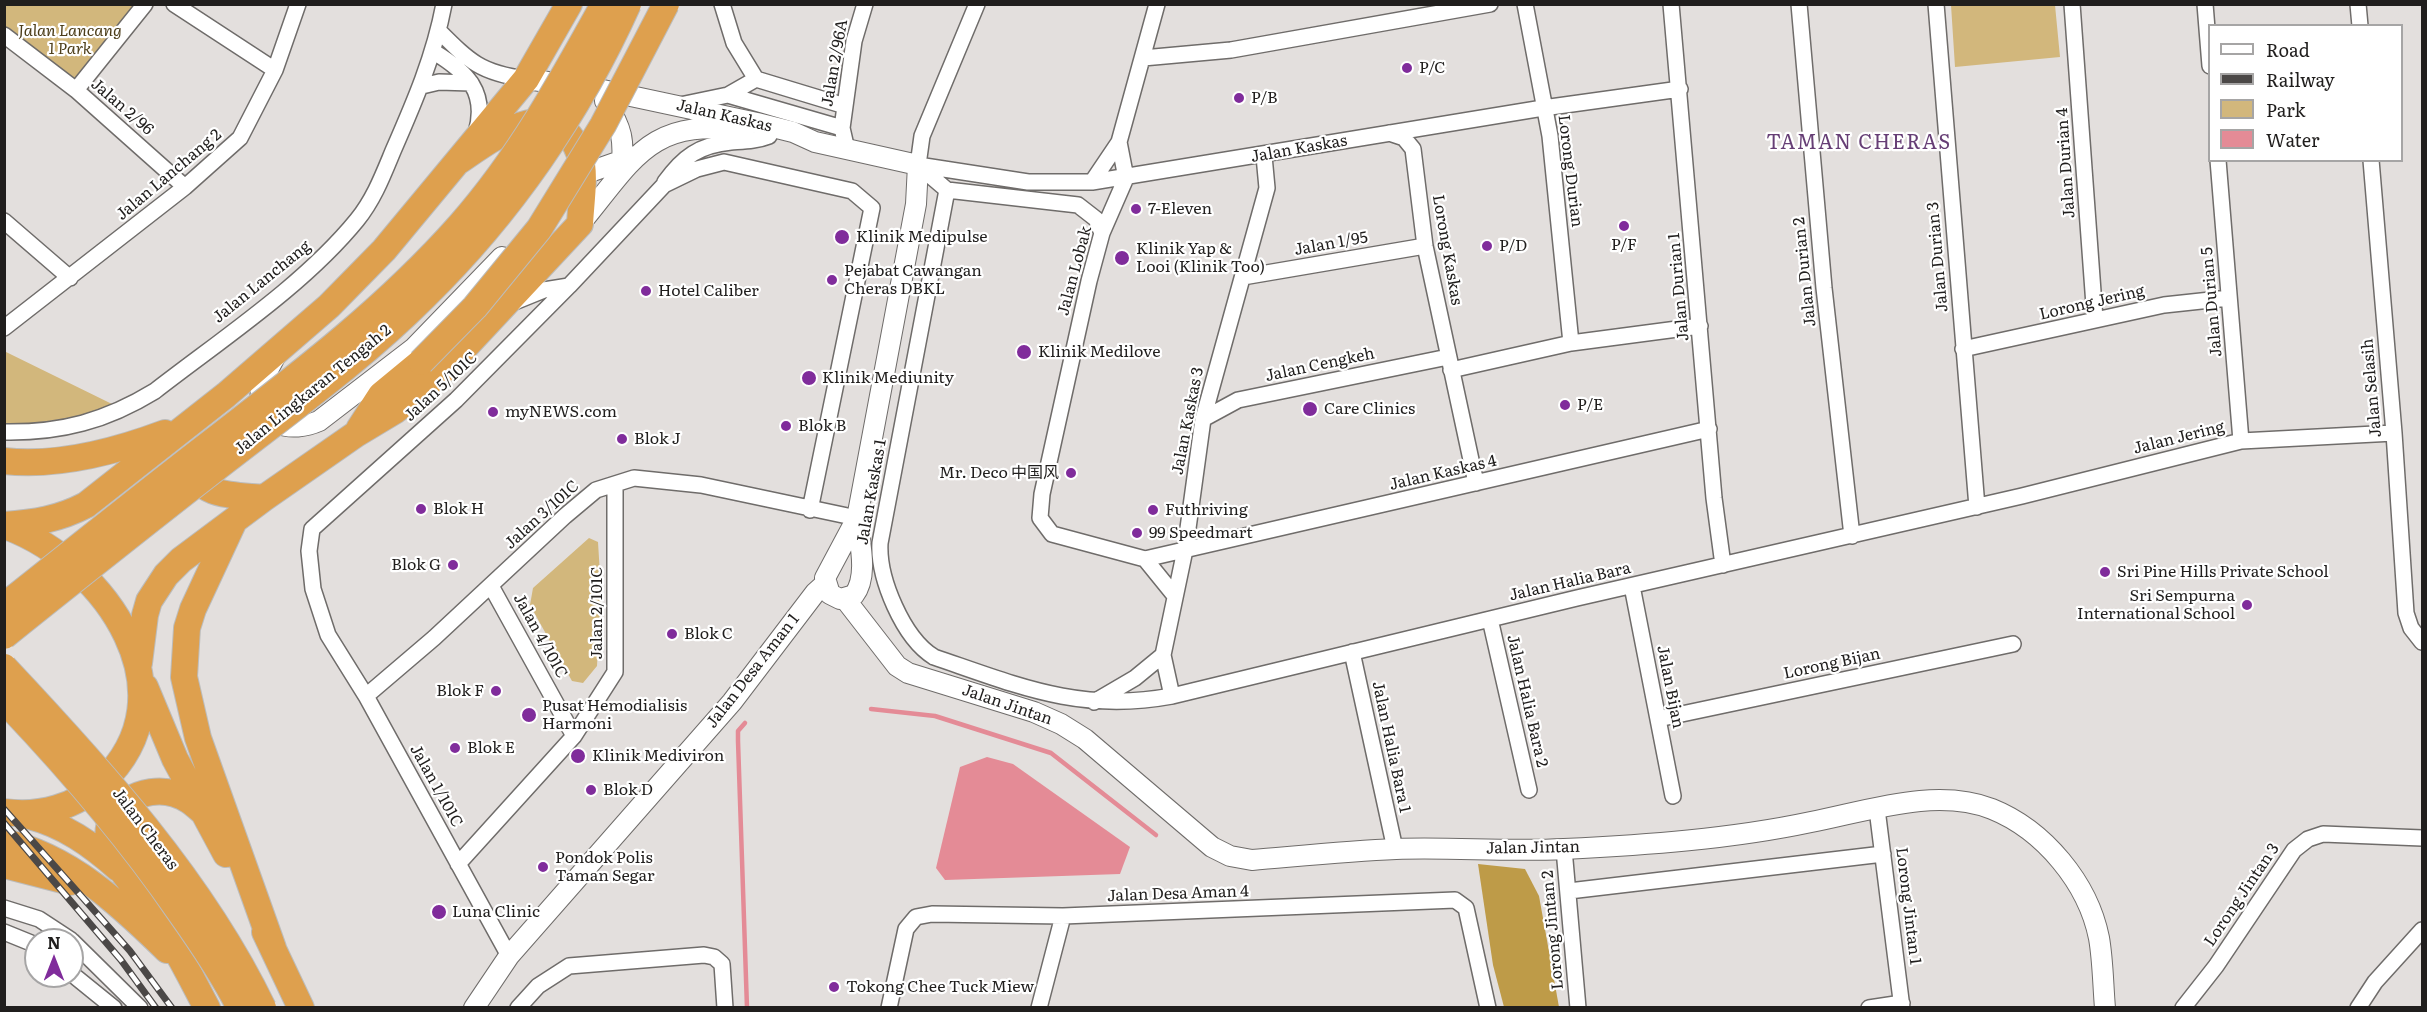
<!DOCTYPE html>
<meta charset="utf-8">
<style>
body{margin:0}
#map{position:relative;width:2427px;height:1012px;overflow:hidden;background:#e3dfdd;font-family:Literata,serif}
canvas{display:block}
.frame{position:absolute;inset:0;border:6px solid #201e1d;pointer-events:none}
.legend{position:absolute;left:2208px;top:24px;width:195px;height:138px;box-sizing:border-box;background:#fff;border:2px solid #a6a5a5;margin:0;padding:8px 10px;list-style:none;font-size:18px;color:#201e1d}
.legend li{display:flex;align-items:center;gap:12px;height:30px}
.legend b{width:30px;border:2px solid #a6a5a5}
.north{position:absolute;left:24px;top:928px;width:60px;height:60px;box-sizing:border-box;background:#fff;border:2px solid #a6a5a5;border-radius:50%;rotate:0deg;font-size:16px;font-weight:700;line-height:24px;text-align:center;color:#201e1d}
.north::after{content:'';display:block;margin:auto;width:21px;height:27px;background:#802c9b;clip-path:polygon(50% 0,100% 100%,50% 72%,0 100%)}
</style>
<div id="map">
<canvas width="2427" height="1012"></canvas>
<div class="frame"></div>
<ul class="legend">
<li><b style="height:8px;background:#fff"></b>Road</li>
<li><b style="height:8px;background:#4b4847"></b>Railway</li>
<li><b style="height:16px;background:#d2b77c"></b>Park</li>
<li><b style="height:16px;background:#e48b96"></b>Water</li>
</ul>
<div class="north">N</div>
</div>
<script>
const c = document.querySelector('canvas').getContext('2d');
c.lineJoin = 'round';
function paint(path, color) {
  c.fillStyle = color;
  c.fill(path, 'evenodd');
}
function trace(path, color, width, dash) {
  c.strokeStyle = color;
  c.lineWidth = width;
  c.lineCap = dash ? 'butt' : 'round';
  c.setLineDash(dash || []);
  c.stroke(path);
}
function write(font, color, halo, rows, align = 'center') {
  c.font = font + ' Literata,"Noto Sans SC",serif';
  c.lineWidth = 4.5;
  c.setLineDash([]);
  c.textBaseline = 'middle';
  c.strokeStyle = halo;
  c.fillStyle = color;
  for (const [text, x, y, turn = 0] of rows) {
    c.save();
    c.translate(x, y);
    c.rotate((+turn || 0) * Math.PI / 180);
    c.textAlign = isNaN(turn) ? turn : align;
    if (halo) c.strokeText(text, 0, 0);
    c.fillText(text, 0, 0);
    c.restore();
  }
}
paint(new Path2D(`
 M4,5H145L76,90L5,35Z
 M1951,5H2055L2060,57L1955,67Z
 M4,351L112,404L92,415L5,427Z
 M589,538L598,542L601,591L597,666L583,683L572,681L530,605L533,588Z`), '#d2b77c');
paint(new Path2D(`
 M1478,864L1525,869L1539,896L1559,1007H1504L1493,965Z`), '#be9b48');
paint(new Path2D(`
 M987,757L1013,764L1130,847L1120,874L945,880L936,868L960,767Z`), '#e48b96');
trace(new Path2D(`
 M871,709L935,716L1051,753L1156,835
 M745,723L738,731V741L747,1008`), '#e48b96', 4.5);
const minor = new Path2D(`
 M174,4L275,70
 M722,4L734,43L756,79L845,106
 M1525,4L1550,136L1571,343
 M1671,4L1714,498L1723,565
 M1799,4L1824,288L1852,536
 M1936,4L1977,507
 M2072,4L2095,319
 M2205,4L2210,66
 M2358,4L2360,26
 M439,31C470,62 481,73 526,79
 M4,35L76,90L185,187
 M434,52C467,72 488,92 476,133
 M1143,58L1231,50L1490,4
 M422,86L439,82L471,83
 M76,90L145,4
 M728,95L842,128
 M680,105L728,95L756,79
 M1389,133L1404,138L1413,149L1425,246L1476,483
 M1119,142L1126,178
 M847,150L842,128L854,41L865,4
 M2218,160L2241,441
 M2371,160L2394,433L2406,613L2411,628L2422,642
 M918,165L1028,182H1092L1543,108L1680,89
 M918,165L922,136L977,4
 M920,167L947,190L1078,205L1096,219L1102,233
 M1126,178L1102,233L1089,281L1042,494L1040,518L1052,534L1145,559L1709,429
 M665,182C683,157 699,145 731,142C745,141 756,141 769,136
 M1092,182L1119,142L1157,4
 M947,190L880,543C878,578 903,638 934,657C1019,686 1080,713 1172,696L1577,598L2022,496L2241,441L2394,433
 M4,221L70,278
 M1243,277L1425,246
 M512,303L544,290L569,286
 M4,328L185,187L240,138L275,70L298,4
 M1963,349L2164,305L2229,298
 M1451,370L1571,343L1700,326
 M1203,419L1238,400L1448,357
 M4,432C61,433 106,421 155,391C222,339 304,285 357,220C374,199 383,175 393,151C414,103 434,57 444,4
 M1145,559L1175,596
 M491,586L574,736
 M1632,586L1673,796
 M1490,619L1529,790
 M1352,652L1395,849
 M366,696L434,638L565,516L596,490L634,478L701,485L857,518
 M1172,696L1163,655L1185,550L1203,419L1267,188L1264,156
 M1094,702L1135,678L1163,655
 M1658,719L2013,644
 M1877,809L1902,1008
 M1564,849L1578,1008
 M458,864L574,736L615,672V485
 M1569,891L1883,854
 M4,908L39,919L71,940
 M4,932L36,945
 M72,941L140,1008
 M509,956L366,696L328,635L313,589L309,551L312,529L456,400L569,286L664,185L697,169L724,162L852,191L872,208L810,510
 M72,974L114,1008
 M518,1008L538,986L569,966L704,955L714,957L722,964L725,1008
 M889,1008L906,929L916,917L932,914L1063,916L1455,900L1466,908L1488,1008
 M1039,1008L1063,916
 M1869,1008L1902,1003
 M2183,1008L2216,966L2294,850L2308,839L2323,834L2422,838
 M2358,1008L2375,982L2422,930`);
const tertiary = new Path2D(`
 M526,79L598,89L757,123L793,132L815,142L918,165L916,204L857,518C859,540 869,576 854,595L840,599L830,594L825,578L857,518
 M605,101C622,128 625,140 621,172
 M573,184L581,175L635,156
 M580,224C634,159 650,117 744,131
 M276,355C270,366 263,378 261,390C256,427 292,433 319,421L414,348L502,257
 M845,599L897,666L908,673L1034,712L1061,724L1085,739L1212,847L1230,856L1252,860C1300,856 1348,851 1396,849C1452,847 1508,852 1564,849C1646,845 1731,839 1811,822C1868,811 1936,787 1992,809C2044,830 2088,883 2099,938C2103,961 2103,985 2105,1008
 M474,1008L509,956L732,702L815,593L825,584`);
const trunk = new Path2D(`
 M359,429L381,395L421,362
 M4,461C57,467 117,451 165,433
 M190,464C197,498 236,495 264,498
 M233,523L193,609L187,628L184,677L198,738L273,948
 M4,525C35,523 59,519 86,505L226,395L329,306L384,250L526,79L569,4
 M139,663L145,615L149,601L166,575L181,560L264,498L356,434L396,410L439,375L580,224C581,203 586,174 580,155C556,89 493,138 459,161
 M145,687L175,759L226,854
 M202,811C193,803 186,797 175,794C144,784 103,806 109,841C113,867 136,886 150,907C172,939 189,974 207,1008
 M4,812C40,817 76,807 102,782C195,694 106,564 8,527
 M29,816C64,825 91,844 118,868
 M4,842C69,856 121,905 167,950
 M4,865L70,882
 M265,932L301,1008`);
trace(minor, '#6f6c6a', 18);
trace(tertiary, '#6f6c6a', 22);
trace(trunk, '#bcbcbb', 28);
trace(minor, '#fff', 15);
trace(tertiary, '#fff', 20);
trace(trunk, '#dea04e', 26);
const rail = new Path2D(`
 M4,809L130,951L172,1008
 M4,823L121,960L156,1008`);
trace(rail, '#4b4847', 7);
trace(rail, '#fff', 4.5, [14]);
const trunkBridge = new Path2D(`
 M421,362L475,307L539,229L603,125L666,4
 M4,606C70,554 134,502 200,451C292,380 383,312 460,225C519,158 561,82 604,4
 M4,636C79,576 153,517 228,459C295,407 364,357 424,297C509,214 579,113 628,4
 M4,667C100,769 202,881 263,1008
 M4,700C68,767 127,835 179,911C201,942 223,974 240,1008`);
trace(trunkBridge, '#bcbcbb', 28, []);
trace(trunkBridge, '#dea04e', 26);
for (const [x, y, r, color] of [
 [1407,68,6,"#802c9b"],
 [1239,98,6,"#802c9b"],
 [1136,209,6,"#802c9b"],
 [1624,226,6,"#802c9b"],
 [842,237,8,"#802c9b"],
 [1487,246,6,"#802c9b"],
 [1122,258,8,"#802c9b"],
 [832,280,6,"#802c9b"],
 [646,291,6,"#802c9b"],
 [1024,352,8,"#802c9b"],
 [809,378,8,"#802c9b"],
 [1565,405,6,"#802c9b"],
 [1310,409,8,"#802c9b"],
 [493,412,6,"#802c9b"],
 [786,426,6,"#802c9b"],
 [622,439,6,"#802c9b"],
 [1071,473,6,"#802c9b"],
 [421,509,6,"#802c9b"],
 [1153,510,6,"#802c9b"],
 [1137,533,6,"#802c9b"],
 [453,565,6,"#802c9b"],
 [2105,572,6,"#802c9b"],
 [2247,605,6,"#802c9b"],
 [672,634,6,"#802c9b"],
 [496,691,6,"#802c9b"],
 [529,715,8,"#802c9b"],
 [455,748,6,"#802c9b"],
 [578,756,8,"#802c9b"],
 [591,790,6,"#802c9b"],
 [543,867,6,"#802c9b"],
 [439,912,8,"#802c9b"],
 [834,987,6,"#802c9b"]
]) {
  const dot = new Path2D();
  dot.arc(x, y, r, 0, 2 * Math.PI);
  c.fillStyle = color;
  c.fill(dot);
  trace(dot, '#fff', 2);
}
write('italic 16px', '#4b3c18', '#fff', [
 ["Jalan Lancang",70,31],
 ["1 Park",70,49]
]);
write('16px', '#201e1d', '#fff', [
 ["Jalan 2/96A",835,63,-80],
 ["Jalan 2/96",122,107,41],
 ["Jalan Kaskas",724,116,13],
 ["Jalan Kaskas",1299,149,-10],
 ["Jalan Durian 4",2066,163,-94],
 ["Lorong Durian",1570,171,83],
 ["Jalan Lanchang 2",169,175,-40],
 ["Jalan 1/95",1331,244,-10],
 ["Lorong Kaskas",1447,250,80],
 ["Jalan Durian 3",1938,257,-95],
 ["Jalan Lobak",1075,271,-75],
 ["Jalan Durian 2",1805,272,-96],
 ["Jalan Lanchang",262,282,-39],
 ["Jalan Durian 1",1679,287,-95],
 ["Jalan Durian 5",2212,302,-95],
 ["Lorong Jering",2092,303,-13],
 ["Jalan Cengkeh",1320,365,-12],
 ["Jalan 5/101C",441,387,-43],
 ["Jalan Selasih",2372,388,-95],
 ["Jalan Lingkaran Tengah 2",313,390,-39],
 ["Jalan Kaskas 3",1188,421,-79],
 ["Jalan Jering",2179,438,-14],
 ["Jalan Kaskas 4",1443,473,-13],
 ["Jalan Kaskas 1",872,492,-80],
 ["Jalan 3/101C",542,515,-42],
 ["Jalan Halia Bara",1570,582,-13],
 ["Jalan 2/101C",597,613,-90],
 ["Jalan 4/101C",540,636,61],
 ["Lorong Bijan",1832,664,-12],
 ["Jalan Desa Aman 1",753,671,-52],
 ["Jalan Bijan",1670,687,79],
 ["Jalan Halia Bara 2",1527,701,77],
 ["Jalan Jintan",1007,705,19],
 ["Jalan Halia Bara 1",1391,747,78],
 ["Jalan 1/101C",436,786,61],
 ["Jalan Cheras",145,829,53],
 ["Jalan Jintan",1533,848,-1],
 ["Jalan Desa Aman 4",1178,894,-2],
 ["Lorong Jintan 3",2242,895,-56],
 ["Lorong Jintan 1",1908,906,83],
 ["Lorong Jintan 2",1553,930,-95]
]);
write('16px', '#201e1d', '#fff', [
 ["P/C",1419,68],
 ["P/B",1251,98],
 ["7-Eleven",1148,209],
 ["Klinik Medipulse",856,237],
 ["P/F",1624,245,"center"],
 ["P/D",1499,246],
 ["Klinik Yap &",1136,249],
 ["Looi (Klinik Too)",1136,267],
 ["Pejabat Cawangan",844,271],
 ["Cheras DBKL",844,289],
 ["Hotel Caliber",658,291],
 ["Klinik Medilove",1038,352],
 ["Klinik Mediunity",822,378],
 ["P/E",1577,405],
 ["Care Clinics",1324,409],
 ["myNEWS.com",505,412],
 ["Blok B",798,426],
 ["Blok J",634,439],
 ["Mr. Deco 中国风",1059,473,"right"],
 ["Blok H",433,509],
 ["Futhriving",1165,510],
 ["99 Speedmart",1149,533],
 ["Blok G",441,565,"right"],
 ["Sri Pine Hills Private School",2117,572],
 ["Sri Sempurna",2235,596,"right"],
 ["International School",2235,614,"right"],
 ["Blok C",684,634],
 ["Blok F",484,691,"right"],
 ["Pusat Hemodialisis",542,706],
 ["Harmoni",542,724],
 ["Blok E",467,748],
 ["Klinik Mediviron",592,756],
 ["Blok D",603,790],
 ["Pondok Polis",555,858],
 ["Taman Segar",555,876],
 ["Luna Clinic",452,912],
 ["Tokong Chee Tuck Miew",846,987]
], 'left');
c.letterSpacing = '1.5px';
write('20px', '#663e75', '#fff', [
 ["TAMAN CHERAS",1859,143]
]);
c.letterSpacing = '0px';
</script>
